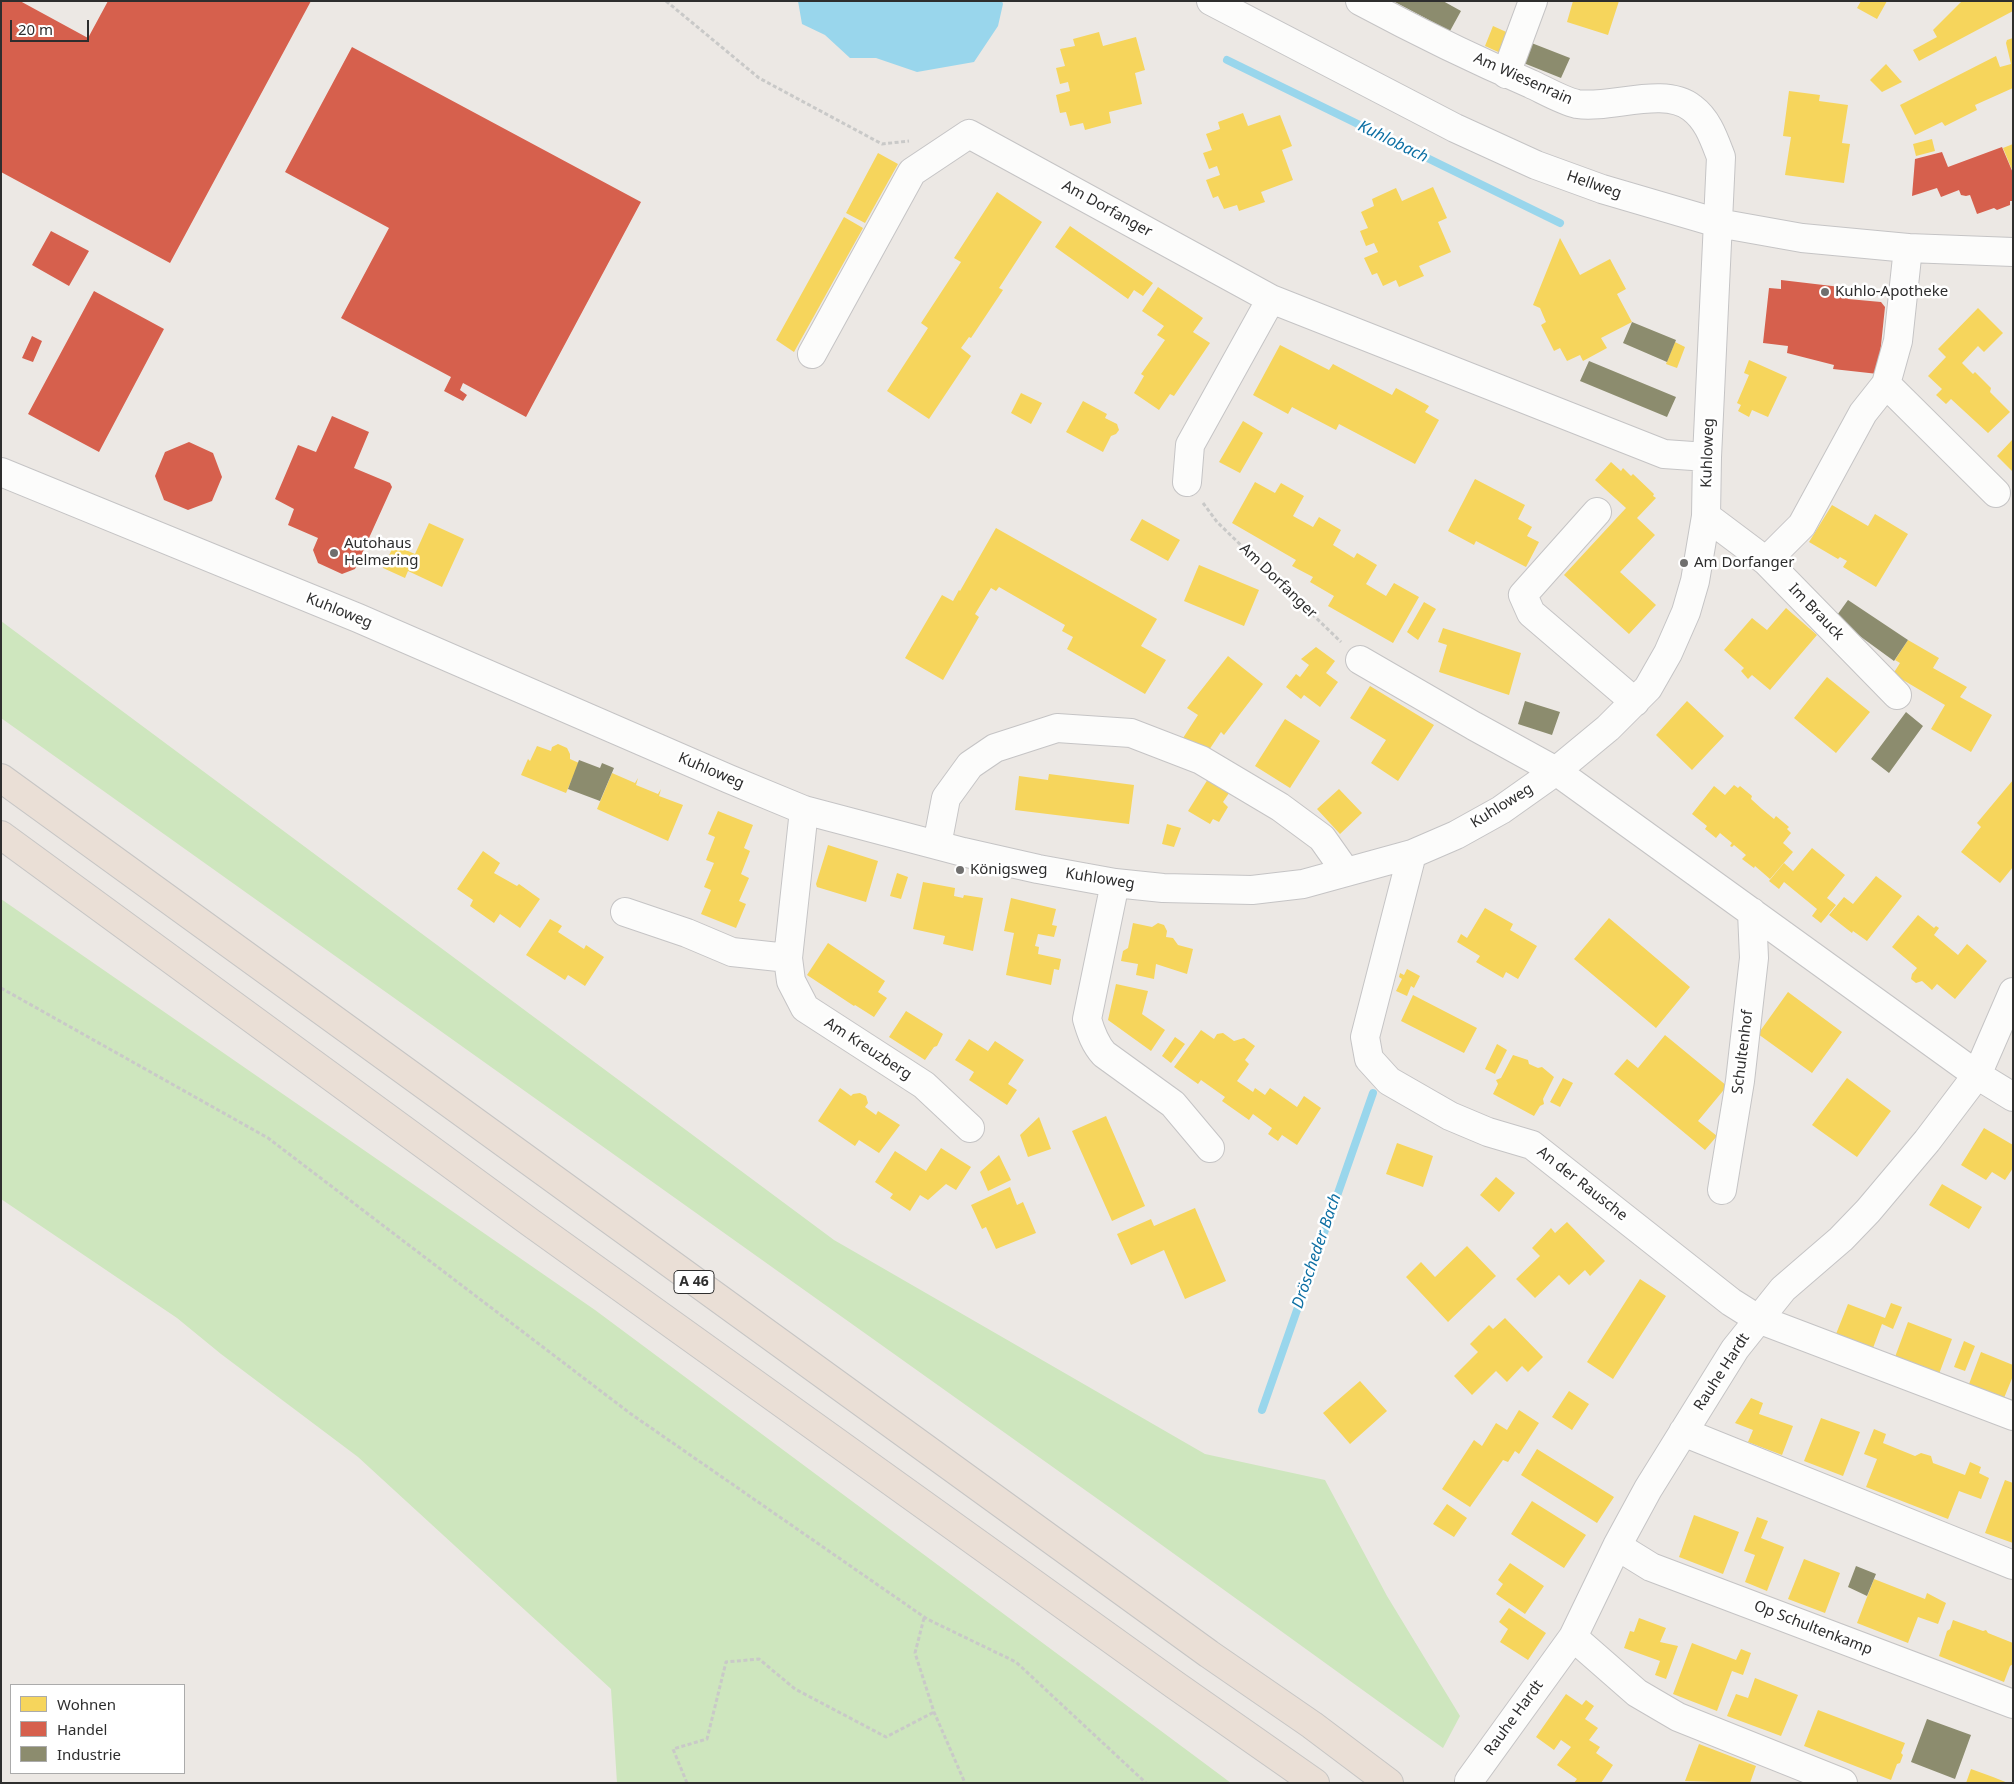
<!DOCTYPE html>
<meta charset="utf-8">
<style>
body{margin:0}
#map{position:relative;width:2014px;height:1784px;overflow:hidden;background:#ece8e4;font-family:"Noto Sans",sans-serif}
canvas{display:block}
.frame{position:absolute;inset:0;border:2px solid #2e2e2e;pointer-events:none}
.legend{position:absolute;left:10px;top:1684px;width:175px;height:90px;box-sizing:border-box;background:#fff;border:1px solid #ababab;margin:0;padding:6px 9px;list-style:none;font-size:15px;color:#2e2e2e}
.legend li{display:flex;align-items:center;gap:10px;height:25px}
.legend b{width:25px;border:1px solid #ababab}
.scale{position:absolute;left:10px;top:20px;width:79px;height:22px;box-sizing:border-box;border:2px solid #2e2e2e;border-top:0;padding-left:6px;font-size:15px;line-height:18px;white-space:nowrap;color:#2e2e2e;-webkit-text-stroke:4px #fff;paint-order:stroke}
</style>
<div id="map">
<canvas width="2014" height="1784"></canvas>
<div class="frame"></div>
<ul class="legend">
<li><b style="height:14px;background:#f6d55c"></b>Wohnen</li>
<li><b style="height:14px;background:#d6604d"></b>Handel</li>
<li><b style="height:14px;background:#8c8c6e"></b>Industrie</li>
</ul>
<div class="scale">20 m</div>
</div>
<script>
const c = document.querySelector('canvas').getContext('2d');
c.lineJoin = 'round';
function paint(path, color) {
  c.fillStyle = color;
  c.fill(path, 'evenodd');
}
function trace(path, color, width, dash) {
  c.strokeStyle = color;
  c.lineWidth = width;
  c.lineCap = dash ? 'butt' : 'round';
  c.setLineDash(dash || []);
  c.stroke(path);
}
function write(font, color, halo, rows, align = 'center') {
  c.font = font + ' "Noto Sans",sans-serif';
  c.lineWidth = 5;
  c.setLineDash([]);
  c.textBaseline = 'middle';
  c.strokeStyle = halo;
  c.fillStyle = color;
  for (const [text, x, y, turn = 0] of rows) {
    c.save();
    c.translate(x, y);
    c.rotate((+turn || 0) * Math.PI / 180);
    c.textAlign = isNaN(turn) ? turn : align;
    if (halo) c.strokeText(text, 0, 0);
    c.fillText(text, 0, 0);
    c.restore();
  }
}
paint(new Path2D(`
 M1,621L834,1240L1205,1454L1325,1480L1387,1596L1460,1716L1443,1748L1123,1517L1,718Z
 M1,899L595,1310L1231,1783H617L611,1689L358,1457L221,1354L177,1318L1,1199Z`), '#cee6be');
paint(new Path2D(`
 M798,1H1002L1003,4L998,26L974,62L917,72L876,58H850L825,35L802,24Z`), '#99d6ec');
paint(new Path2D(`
 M1573,1H1619L1608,35L1567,22Z
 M1861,1H1887L1877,19L1857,8Z
 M1962,1H2012L2013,11L1919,61L1913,50L1937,37L1933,30Z
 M1493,26L1513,35L1505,55L1485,46Z
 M1099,32L1103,46L1136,37L1145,70L1135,73L1142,104L1109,112L1111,123L1085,130L1083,123L1070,126L1066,112L1060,113L1056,95L1070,91L1068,82L1060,84L1056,68L1065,66L1060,49L1075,46L1073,39Z
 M2013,38V88L1975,105L1977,110L1945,126L1942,122L1915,135L1900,105L1996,56L2000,67L2011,64L2006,43L2007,40Z
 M1886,64L1902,82L1882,92L1870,80Z
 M1789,91L1820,95L1819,101L1848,105L1842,143L1850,144L1844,183L1785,175L1791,137L1783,136Z
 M1243,113L1248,126L1280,115L1292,146L1282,150L1293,180L1261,192L1265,202L1239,211L1237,205L1224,209L1218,196L1213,198L1206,180L1220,175L1217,166L1209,169L1203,153L1212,150L1206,134L1220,129L1218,122Z
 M1932,139L1935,151L1916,156L1913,144Z
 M2013,144V172L2003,148Z
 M878,153L898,164L865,223L846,213Z
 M1433,187L1447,218L1438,222L1451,252L1419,266L1424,276L1399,287L1396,280L1383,286L1377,273L1372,275L1364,258L1378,252L1374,243L1366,246L1360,231L1368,228L1361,212L1374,206L1372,199L1396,188L1402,201Z
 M997,192L1042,222L999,288L1003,290L971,338L969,337L961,348L971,356L929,419L887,391L928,328L921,323L961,262L954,258Z
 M844,217L863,228L794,352L776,340Z
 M1070,226L1153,283L1143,296L1134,290L1128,299L1055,247Z
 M1560,238L1580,275L1610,259L1626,289L1617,294L1632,322L1601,338L1607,348L1583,361L1580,355L1567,361L1560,348L1554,351L1541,325L1546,322L1540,308L1533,305Z
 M1158,287L1203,318L1193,332L1210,343L1174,396L1170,394L1159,410L1134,393L1144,376L1141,374L1165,340L1157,335L1164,326L1142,311Z
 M1978,308L2003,333L1984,352L1978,346L1962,363L1973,374L1975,372L1991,388L1990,392L2010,412L1988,433L1951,399L1946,404L1936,395L1942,389L1928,376L1946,357L1938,349Z
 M1675,342L1685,347L1677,368L1666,364Z
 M1280,345L1329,370L1333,364L1392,395L1396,388L1429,406L1425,412L1439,420L1415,464L1339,424L1336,430L1292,407L1288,414L1253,395Z
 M1749,360L1787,377L1768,417L1752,410L1749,417L1738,411L1741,405L1737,403L1749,375L1744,373Z
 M1021,393L1042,403L1031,424L1011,413Z
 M1083,401L1107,414L1105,418L1117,424L1119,430L1116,434L1111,436L1103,452L1066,432Z
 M1243,421L1263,433L1240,473L1219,462Z
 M2013,439V472L1997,456Z
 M1611,462L1621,471L1623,468L1631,476L1633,474L1654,494L1653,496L1656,498L1637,518L1655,535L1620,572L1656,605L1629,634L1564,575L1626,508L1595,480Z
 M1475,479L1525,505L1518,519L1532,527L1527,536L1539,542L1526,567L1476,541L1474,545L1448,531Z
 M1255,482L1275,493L1281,483L1304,496L1293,516L1313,527L1319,517L1341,530L1333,545L1354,558L1357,553L1377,565L1366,584L1386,596L1394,583L1419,597L1393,643L1328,606L1334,596L1310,582L1313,577L1292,566L1296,560L1232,523Z
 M1832,505L1868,526L1875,514L1908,534L1876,587L1843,567L1847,561L1840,557L1838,559L1809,542Z
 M1142,519L1180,540L1168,561L1130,540Z
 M429,523L464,539L442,587L408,571L405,578L383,568L394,545L415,554Z
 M996,528L1157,619L1141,646L1166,660L1145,694L1067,649L1073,637L1062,631L1065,625L999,587L996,591L991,588L975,614L979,617L943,680L905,658L942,595L953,601L959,590L960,591Z
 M1199,565L1259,590L1244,626L1184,601Z
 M1424,602L1436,609L1418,640L1407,632Z
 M1786,608L1817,635L1770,690L1752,675L1748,679L1741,671L1744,668L1724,650L1752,618L1767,630Z
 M1443,628L1521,653L1509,695L1439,672L1447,645L1438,642Z
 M1908,640L1939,658L1933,668L1967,687L1960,697L1992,715L1971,752L1931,729L1945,705L1893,674L1900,663L1895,660Z
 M1316,647L1335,661L1326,673L1338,682L1320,707L1304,695L1301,699L1286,687L1296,674L1300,677L1309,665L1301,659Z
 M1228,656L1263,684L1224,735L1221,732L1207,753L1183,738L1198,715L1187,708Z
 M1827,677L1870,712L1836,753L1794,718Z
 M1370,686L1434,725L1398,781L1371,763L1386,740L1350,718Z
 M1687,701L1724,736L1692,770L1656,735Z
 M1285,719L1320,741L1290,788L1255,766Z
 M558,744L567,748L570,754V759L579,763L566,793L521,775L528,759L530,761L537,746L551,751L552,747Z
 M612,773L635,783L638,778L636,785L658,794L661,789L659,796L683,805L668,841L597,809Z
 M1049,774L1134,785L1129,824L1015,810L1019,776L1048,780Z
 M1208,779L1229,793L1223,802L1228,807L1219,822L1213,819L1210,824L1188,811Z
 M2013,780V867L2000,883L1961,852L1981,827L1977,823Z
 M1734,785L1738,788L1740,786L1752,796L1751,799L1762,809L1774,819L1776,816L1789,827L1787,829L1791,833L1783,843L1793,852L1770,879L1755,866L1754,868L1742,859L1746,855L1734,845L1732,847L1730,846L1732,843L1720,833L1716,838L1705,829L1707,826L1692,814L1714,786L1725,795Z
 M1339,789L1362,813L1340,834L1317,809Z
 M718,811L753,825L744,848L750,851L741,874L749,878L739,901L746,904L736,928L701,914L711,890L704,887L714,863L706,860L715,837L708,834Z
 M1167,824L1181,828L1174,847L1162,844Z
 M828,845L878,861L866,902L817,887L816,884Z
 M1812,848L1845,875L1827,898L1836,905L1821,923L1812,916L1817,909L1784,882L1779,889L1769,881L1784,863L1793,871Z
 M483,851L500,863L494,873L517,886L519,884L540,899L520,928L500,914L494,923L470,906L473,900L457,889Z
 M897,873L908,877L901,899L890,896Z
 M1876,876L1902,896L1867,941L1853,931L1852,933L1829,915L1844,897L1853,904Z
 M923,882L955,888L954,896L963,898L964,895L983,898L973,951L943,944L945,936L913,929Z
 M1011,898L1056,909L1052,925L1057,926L1054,937L1038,934L1035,946L1039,947L1038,954L1061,959L1059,970L1054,969L1051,985L1006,975L1014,933L1004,931Z
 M1485,908L1513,924L1510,930L1537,946L1518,979L1506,972L1503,978L1476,962L1480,956L1457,942L1461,934L1467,938Z
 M1918,915L1934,928L1936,926L1939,928L1934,935L1958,955L1967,944L1987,961L1955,999L1937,984L1932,990L1922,981L1916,983L1911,979L1912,974L1917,968L1892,947Z
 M1609,918L1690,987L1656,1028L1574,959Z
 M550,919L562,926L558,932L584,949L586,945L604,957L585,986L568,975L565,980L526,955Z
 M1133,923L1152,927L1158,923L1164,925L1167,931L1166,937L1173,938L1178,945L1193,949L1187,974L1156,964L1154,979L1136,975L1138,964L1121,961L1123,951L1128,948Z
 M828,943L885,981L878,992L887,998L874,1017L855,1005L854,1006L807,975Z
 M1407,969L1420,976L1414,988L1411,986L1407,996L1396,991L1402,979L1399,977L1400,973L1404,975Z
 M1116,984L1148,991L1142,1014L1165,1030L1151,1051L1108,1020Z
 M1788,992L1842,1032L1812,1073L1758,1034Z
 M1413,995L1477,1028L1464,1053L1401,1021Z
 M906,1011L943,1034L937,1046L934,1047L925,1060L889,1037Z
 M1201,1030L1214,1039L1217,1034L1223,1033L1234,1041L1244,1038L1255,1046L1245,1060L1249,1064L1237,1081L1253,1092L1255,1088L1265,1095L1270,1088L1297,1107L1304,1096L1321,1108L1297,1145L1282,1135L1278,1141L1268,1134L1272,1128L1253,1114L1249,1120L1222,1101L1225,1097L1201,1080L1198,1084L1174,1067Z
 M1665,1035L1727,1086L1698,1121L1717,1136L1705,1150L1614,1074L1627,1059L1638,1068Z
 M1175,1037L1185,1044L1171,1063L1162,1056Z
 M969,1039L988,1051L995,1041L1024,1060L1008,1084L1017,1090L1007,1105L969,1080L974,1072L955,1060Z
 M1497,1044L1507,1050L1495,1074L1485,1069Z
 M1513,1055L1528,1060L1529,1064L1538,1068L1542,1067L1554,1077L1543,1099L1544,1104L1540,1106L1534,1116L1493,1094L1498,1084L1496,1080L1501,1078Z
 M1563,1078L1573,1083L1560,1107L1550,1102Z
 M1847,1078L1891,1111L1857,1157L1812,1125Z
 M840,1088L851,1096L853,1094L860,1093L866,1096L868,1103L865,1107L876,1115L878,1111L900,1125L879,1153L859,1140L855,1146L818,1121Z
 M1106,1116L1145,1206L1112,1221L1072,1131Z
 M1039,1117L1051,1149L1028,1157L1020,1135Z
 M1984,1128L2013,1145V1168L2005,1180L1992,1172L1986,1180L1961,1165Z
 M1397,1143L1433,1156L1423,1187L1386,1174Z
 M941,1148L971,1167L956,1190L946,1184L928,1200L920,1195L910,1211L890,1198L893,1194L875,1182L895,1151L926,1171Z
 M999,1155L1011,1180L988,1191L980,1172Z
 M1496,1177L1515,1193L1499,1212L1480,1195Z
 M1942,1184L1982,1207L1969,1229L1929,1205Z
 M1010,1187L1017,1205L1023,1202L1036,1233L996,1249L986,1227L982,1229L971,1205Z
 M1195,1208L1226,1281L1185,1299L1164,1250L1131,1265L1117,1234L1151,1219L1154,1226Z
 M1567,1222L1605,1261L1590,1276L1585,1270L1569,1285L1559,1275L1535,1298L1516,1279L1540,1256L1532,1248L1551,1228L1555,1233Z
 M1467,1246L1496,1276L1448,1322L1406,1277L1421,1262L1435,1277Z
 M1640,1279L1666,1296L1613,1379L1587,1362Z
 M1891,1303L1902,1307L1893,1329L1882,1324L1873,1348L1836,1334L1848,1304L1885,1318Z
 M1505,1318L1543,1357L1528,1372L1522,1366L1507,1382L1496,1371L1472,1395L1454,1376L1478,1352L1470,1344L1489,1325L1493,1329Z
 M1908,1322L1952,1339L1939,1374L1895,1357Z
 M1964,1341L1975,1346L1965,1371L1954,1367Z
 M1981,1352L2013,1365V1376L2004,1398L1969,1384Z
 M1360,1381L1387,1411L1350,1444L1323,1413Z
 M1569,1391L1589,1404L1572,1430L1552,1417Z
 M1751,1398L1763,1403L1759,1414L1793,1426L1782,1455L1748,1442L1753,1430L1735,1423Z
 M1519,1410L1539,1423L1519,1454L1515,1451L1508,1462L1503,1460L1470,1507L1442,1489L1474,1440L1482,1446L1496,1423L1507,1430Z
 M1821,1418L1860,1432L1843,1476L1804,1461Z
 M1874,1429L1886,1434L1883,1443L1915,1456L1921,1453L1931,1456L1933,1463L1965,1475L1970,1462L1981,1467L1979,1473L1989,1478L1981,1499L1959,1491L1948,1519L1866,1487L1877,1459L1864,1454Z
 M1537,1449L1614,1497L1597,1523L1521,1475Z
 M2005,1480L2013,1483V1543L1985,1533Z
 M1532,1501L1586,1535L1564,1568L1511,1534Z
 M1447,1504L1467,1518L1454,1537L1433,1524Z
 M1694,1515L1739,1532L1723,1574L1679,1557Z
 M1757,1517L1768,1521L1761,1538L1784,1547L1767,1591L1745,1582L1755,1555L1744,1551Z
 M1804,1559L1840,1573L1825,1613L1788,1599Z
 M1510,1563L1544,1586L1525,1614L1496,1594L1503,1584L1498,1580Z
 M1874,1579L1925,1599L1927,1593L1946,1603L1938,1624L1918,1617L1908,1643L1857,1623Z
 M1509,1608L1546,1633L1528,1660L1500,1642L1508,1629L1499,1622Z
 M1639,1618L1666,1628L1660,1642L1678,1646L1666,1679L1655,1675L1660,1661L1624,1648L1630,1631L1634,1632Z
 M1953,1620L1983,1631L1986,1630L1988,1633L2013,1643V1664L2010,1666L2004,1682L1939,1656L1947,1631L1950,1629Z
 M1692,1643L1736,1660L1741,1649L1751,1653L1743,1675L1732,1671L1717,1711L1673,1694Z
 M1755,1678L1798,1695L1781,1736L1727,1716L1736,1694L1748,1698Z
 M1566,1694L1582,1705L1586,1700L1594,1706L1585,1719L1598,1728L1589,1740L1600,1747L1596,1753L1613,1765L1601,1783H1574L1577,1779L1557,1765L1571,1747L1561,1740L1554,1750L1536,1737Z
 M1818,1710L1905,1743L1901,1753L1903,1755L1900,1763L1897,1764L1891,1780L1804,1746Z
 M1699,1744L1756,1766L1750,1783L1685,1781Z
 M1971,1769L1993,1777L2008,1783H1966Z`), '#f6d55c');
paint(new Path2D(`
 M1,1H20L88,38L108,1H311L170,263L1,172Z
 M352,47L641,202L526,417L463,383L460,390L467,395L463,401L444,391L451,377L341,318L389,228L285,172Z
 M2002,147L2013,173V201H2010V205L1997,210L1994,208L1977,214L1970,195L1966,196L1961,195L1959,190L1941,197L1937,188L1912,196L1915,159L1942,152L1948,167Z
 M51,231L89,251L69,286L32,265Z
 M1781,280L1849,288L1848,299L1881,302L1885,307L1878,374L1833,369L1834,365L1787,353L1788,346L1763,343L1769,288L1781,289Z
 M94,291L164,329L99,452L28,414Z
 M32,336L42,341L33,362L22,358Z
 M332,416L369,432L354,468L390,483L392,487L355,569L342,574L318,563L313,550L318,538L288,525L294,509L275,499L298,445L316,452Z
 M189,442L213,453L222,477L212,501L188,510L164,500L155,476L165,452Z`), '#d6604d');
paint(new Path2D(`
 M1393,1H1443L1461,11L1450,31Z
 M1529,42L1570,58L1561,78L1521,62Z
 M1632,322L1676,340L1667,362L1623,343Z
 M1589,361L1676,397L1667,417L1580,381Z
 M1848,600L1908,640L1894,661L1835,618Z
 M1525,701L1560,712L1552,735L1518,724Z
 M1906,712L1923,726L1889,773L1871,759Z
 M579,760L600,768L602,763L614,768L600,801L568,789Z
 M1856,1566L1876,1574L1867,1596L1848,1587Z
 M1927,1719L1971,1735L1955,1779L1911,1762Z`), '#8c8c6e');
trace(new Path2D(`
 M1227,60L1560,223
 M1262,1410L1373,1093`), '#99d6ec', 8);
const minor = new Path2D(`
 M1211,1L1455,128L1536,165L1602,189L1718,223L1802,238L1908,248L2013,252
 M1506,74L1533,1
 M812,354L912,172L969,134L1271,299L1664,454L1707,457
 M1886,384L1996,493
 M1,472L358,618L729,779L804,810L963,852L1038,869L1115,883L1163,888L1252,890L1303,884L1412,854L1456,835L1501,810L1556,771L1608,728L1648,688L1668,653L1686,612L1695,581L1706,516L1707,457L1721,157C1714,139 1708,120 1692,108C1664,86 1611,109 1577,104C1563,101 1544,90 1531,84C1473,59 1416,31 1360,1
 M1187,482L1190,445L1271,299
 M1597,512L1523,595L1531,613L1635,702
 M1706,516L1766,561L1897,695
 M1766,561L1802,525L1863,413L1886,384L1898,341L1908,248
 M1360,660L1474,726L1556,771L1977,1075L2013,1097
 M804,810L788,958L791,981L805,1008L924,1085L970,1128
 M937,845L946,798L970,765L995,748L1057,728L1131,733L1201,760L1280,807L1322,838L1346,872
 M1412,854L1365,1037L1369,1059L1389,1081L1450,1116L1488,1132L1532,1145L1731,1302L1758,1319L2013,1416
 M1115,883L1087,1019C1091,1033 1095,1044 1104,1054L1173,1104L1210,1148
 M625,912L687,933L732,952L788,958
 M1722,1190L1740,1081L1754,958L1752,912
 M1683,1432L2013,1565
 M1617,1546L1651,1567L2013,1704
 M1573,1637L1637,1693L1678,1717L1843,1783
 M1469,1781L1573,1637L1617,1546L1648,1489L1735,1349L1783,1289L1841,1239L1868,1211L1927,1141L1977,1075L2013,992`);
const highway = new Path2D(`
 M1,778L1209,1654L1312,1725L1389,1783
 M1,835L531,1223L1175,1685L1315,1783`);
trace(minor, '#c5c4c5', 30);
trace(highway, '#c6c5c4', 30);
trace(new Path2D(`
 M666,1L759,78L882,144L909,141
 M1203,503L1217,522L1341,642
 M1,988L268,1138L631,1414L927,1619L1016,1662L1146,1783
 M924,1618L915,1653L934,1712L965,1783
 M687,1783L673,1749L707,1739L726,1662L759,1659L795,1689L886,1737L934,1712`), '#c9c9c8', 3, [4, 2.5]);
trace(minor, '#fcfcfb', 28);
trace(highway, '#eadfd6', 28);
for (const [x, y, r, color] of [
 [1825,292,5,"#706f6e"],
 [334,553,5,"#706f6e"],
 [1684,563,5,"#706f6e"],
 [960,870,5,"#706f6e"]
]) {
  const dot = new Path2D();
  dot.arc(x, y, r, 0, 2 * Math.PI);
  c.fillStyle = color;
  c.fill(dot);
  trace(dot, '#fff', 2);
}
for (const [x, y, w] of [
 [694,1282,40]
]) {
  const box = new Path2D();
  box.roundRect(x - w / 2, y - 11.5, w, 23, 4);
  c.fillStyle = '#fff';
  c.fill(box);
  trace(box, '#2e2e2e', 1);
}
write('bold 14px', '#2e2e2e', null, [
 ["A 46",694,1282]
]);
write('15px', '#2e2e2e', '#fff', [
 ["Am Wiesenrain",1523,79,24],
 ["Hellweg",1594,185,19],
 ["Am Dorfanger",1107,209,29],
 ["Kuhloweg",1708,453,-88],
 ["Am Dorfanger",1278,581,44],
 ["Kuhloweg",339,611,22],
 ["Im Brauck",1816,612,46],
 ["Kuhloweg",711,771,23],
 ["Kuhloweg",1502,806,-32],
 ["Kuhloweg",1100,879,9],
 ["Am Kreuzberg",868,1049,33],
 ["Schultenhof",1743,1052,-83],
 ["An der Rausche",1582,1184,38],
 ["Rauhe Hardt",1722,1372,-57],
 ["Op Schultenkamp",1813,1628,21],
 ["Rauhe Hardt",1514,1718,-54]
]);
write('15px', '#2e2e2e', '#fff', [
 ["Kuhlo-Apotheke",1835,292],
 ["Autohaus",344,544],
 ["Helmering",344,561],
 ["Am Dorfanger",1694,563],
 ["Königsweg",970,870]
], 'left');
write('italic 16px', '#0d6fa3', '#fff', [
 ["Kuhlobach",1393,142,26],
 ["Dröscheder Bach",1317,1251,-71]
]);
</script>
